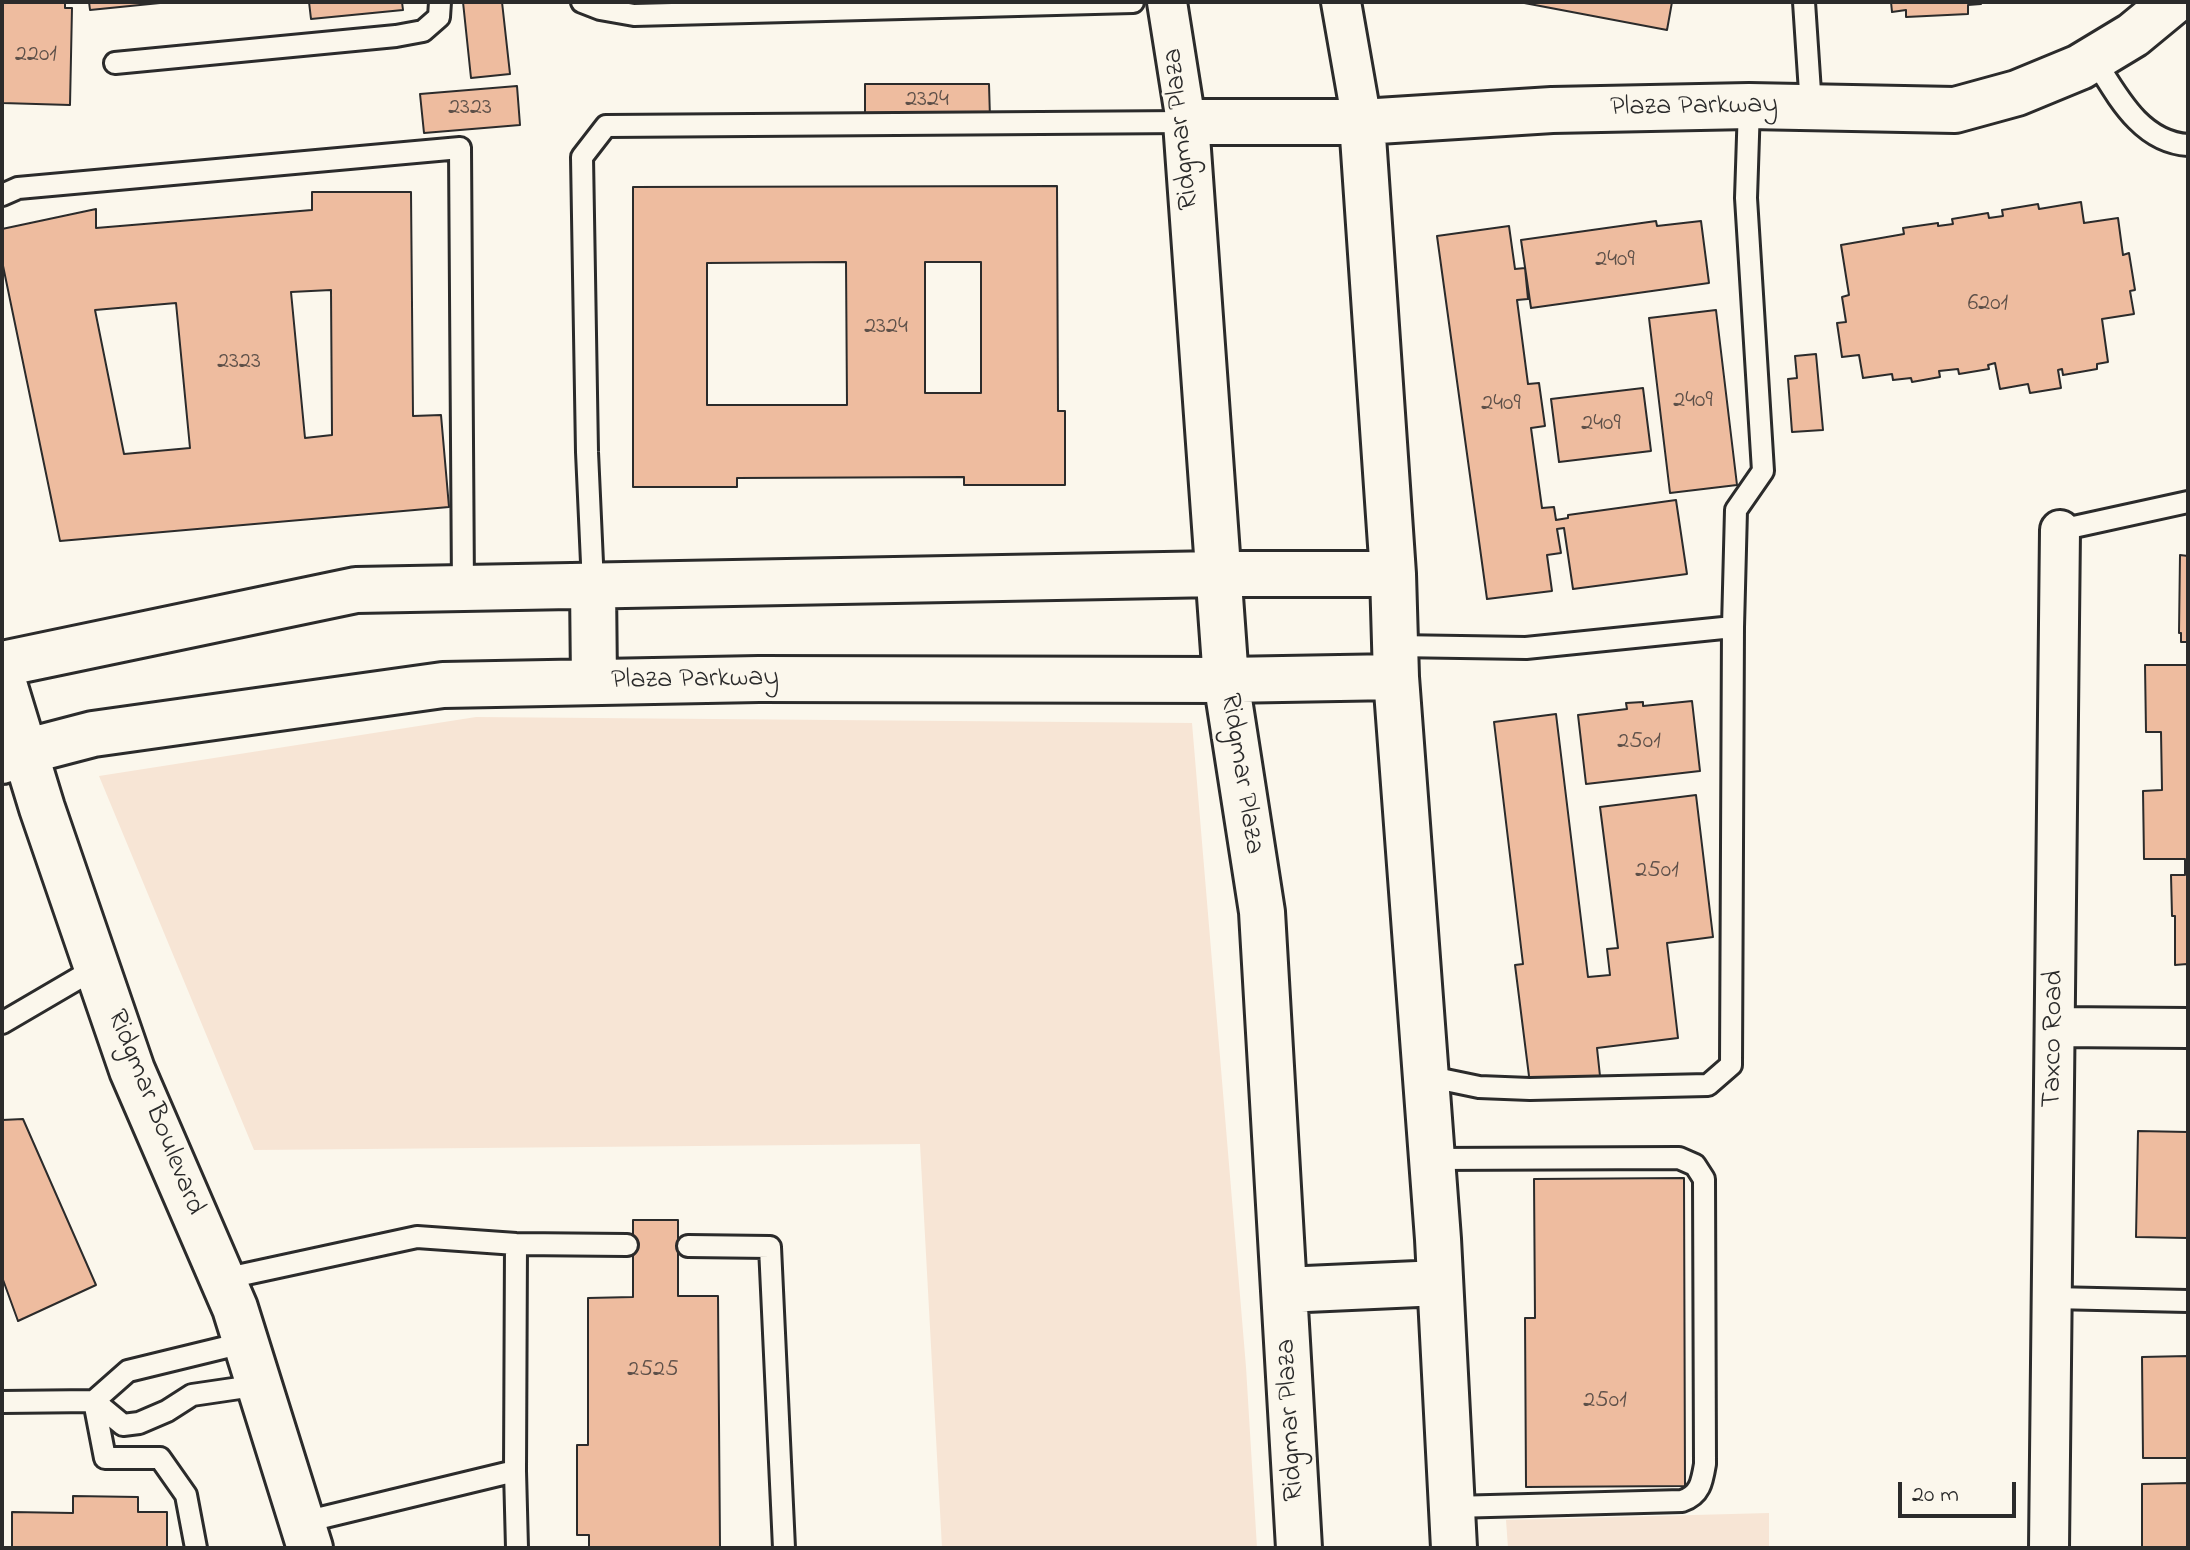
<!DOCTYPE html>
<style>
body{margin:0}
#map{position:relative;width:2190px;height:1550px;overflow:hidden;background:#fbf7ec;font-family:"Indie Flower",sans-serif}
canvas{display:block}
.frame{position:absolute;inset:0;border:4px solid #2b2b2b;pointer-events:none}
.scale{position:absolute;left:1898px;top:1482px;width:118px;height:36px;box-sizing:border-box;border:4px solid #2b2b2b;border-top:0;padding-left:10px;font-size:24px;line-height:28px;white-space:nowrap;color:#2b2b2b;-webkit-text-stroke:6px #fbf7ec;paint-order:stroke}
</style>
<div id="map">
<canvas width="2190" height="1550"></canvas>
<div class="frame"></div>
<div class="scale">20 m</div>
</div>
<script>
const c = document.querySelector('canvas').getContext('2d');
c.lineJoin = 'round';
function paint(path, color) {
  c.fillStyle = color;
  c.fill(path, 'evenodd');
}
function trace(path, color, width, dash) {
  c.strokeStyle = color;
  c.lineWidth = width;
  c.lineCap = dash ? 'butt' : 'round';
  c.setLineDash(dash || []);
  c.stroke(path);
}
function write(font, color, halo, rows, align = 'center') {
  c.font = font + ' "Indie Flower",sans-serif';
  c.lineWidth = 6;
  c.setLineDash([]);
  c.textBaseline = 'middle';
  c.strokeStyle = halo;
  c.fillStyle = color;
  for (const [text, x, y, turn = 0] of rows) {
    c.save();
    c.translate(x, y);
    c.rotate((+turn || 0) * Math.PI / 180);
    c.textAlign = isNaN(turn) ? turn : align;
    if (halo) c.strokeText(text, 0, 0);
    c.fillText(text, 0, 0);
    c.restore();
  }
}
paint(new Path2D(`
 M476,717L1192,723L1246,1367L1257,1548H942L920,1144L254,1150L99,776Z
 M1769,1513V1548H1508L1506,1520Z`), '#f7e5d5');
const building = new Path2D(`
 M2,2H65V8H72L70,105L2,103Z
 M89,2H170L90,10Z
 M309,2H402L403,10L311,19Z
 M463,2H502L510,74L471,78Z
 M1519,2H1672L1667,30Z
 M1891,2H1981V4L1968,5V14L1906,17V10L1892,12Z
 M865,84H989L990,118H865Z
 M517,86L520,125L424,133L420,94Z
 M1057,186L1058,411H1065V485H964V477L737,478V487H633V187ZM846,262L847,405H707V263ZM925,262H981V393H925Z
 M312,192H411L413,416L441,415L449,507L60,541L2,261V229L96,209V228L312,210ZM331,290L332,435L305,438L291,292ZM176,303L190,448L124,454L95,310Z
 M2081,202L2084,223L2118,218L2123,255L2129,253L2135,290L2130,291L2134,314L2102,319L2108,362L2097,364V369L2063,375L2062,369L2058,370L2061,388L2030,393L2028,384L2000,389L1995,363L1988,365L1989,369L1959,374L1958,369L1939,371L1940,377L1912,382L1911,378L1893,380L1892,374L1863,378L1859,355L1842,357L1837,323L1846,322L1842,297L1849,295L1841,245L1904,234L1903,228L1938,223V226L1953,224L1952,219L1988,213L1989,218L2003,216L2002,210L2038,204L2039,209Z
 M1656,221L1657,226L1701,221L1709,283L1531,308L1521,240Z
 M1509,226L1515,269L1525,268L1528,299L1517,300L1528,384L1539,383L1545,426L1531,428L1542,508L1554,507L1556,520L1568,518V515L1676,500L1687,574L1573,589L1564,528L1557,529L1561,553L1547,555L1552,591L1487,599L1437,236Z
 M1716,310L1737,485L1670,493L1649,318Z
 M1816,354L1823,430L1792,432L1788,379L1797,378L1795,356Z
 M1643,388L1651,451L1559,462L1551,399Z
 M2180,555L2188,556V642H2181V633H2179Z
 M2145,665H2188V969L2187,964L2175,965V916H2172L2171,875H2185V859H2144L2143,791L2162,790L2161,732H2146Z
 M1692,701L1700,771L1586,784L1578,715L1627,709L1626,703L1643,702V706Z
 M1556,714L1588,977L1610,975L1607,949L1618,948L1600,807L1696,795L1713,937L1667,943L1678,1038L1597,1048L1600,1076L1530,1084L1515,965L1523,964L1494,722Z
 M23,1119L96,1285L18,1321L2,1277V1120Z
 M2138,1131L2188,1132V1238L2136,1237Z
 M1684,1178L1685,1486L1526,1487L1525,1318H1535L1534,1179Z
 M633,1220H678V1296H718L720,1548H589V1535H577V1445H588V1298L633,1297Z
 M2188,1356V1458H2143L2142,1357Z
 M2188,1483V1548H2142V1484Z
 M73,1496L138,1497V1512H167V1548H12V1512L73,1513Z`);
paint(building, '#eebc9f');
trace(building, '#2b2b2b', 2);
const lane = new Path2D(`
 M582,2L600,9L634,15L1133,2
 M1804,2L1811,107
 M2094,59C2117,95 2140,142 2188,145
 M115,63L396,36L423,31L439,17L440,2
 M2,195L18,188L460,148L463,588
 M2060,530L2188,502
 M593,585L587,452L582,157L606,126L1186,122
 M1395,646L1526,648L1733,627L1736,510L1763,471L1746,198L1749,106
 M2,1023L96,968
 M1426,1076L1479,1087L1530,1089L1708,1085L1731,1065L1733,627
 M1432,1159L1679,1158L1695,1165L1704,1179L1705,1464C1702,1482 1700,1495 1682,1501L1452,1507
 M688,1246L770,1247L784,1548
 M223,1279L417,1237L516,1244L627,1245
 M2052,1298L2188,1301
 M94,1401L105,1458H160L186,1495L196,1548
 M94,1401L123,1425L139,1423L167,1411L192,1395L260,1385
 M94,1401L128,1371L247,1342
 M2,1402L94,1401
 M515,1471L516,1244
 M304,1522L515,1471L517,1548`);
const street = new Path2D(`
 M1167,2L1186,122
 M1341,2L1362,122
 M2055,1027L2188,1028
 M2049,1548L2060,530`);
const secondary = new Path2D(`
 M1362,122L1393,574L1396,677L1438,1239L1454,1548
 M593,585L594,682
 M2,664L356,590L1218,574H1393
 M2,677L42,808L132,1070L235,1308L310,1548
 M2,761L24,752L93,734L443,685L759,679L1226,680L1396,677
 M1284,1290L1440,1283
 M1299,1548L1262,912L1226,680L1186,122H1362L1552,110L1749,106L1955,110L2017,93L2080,67L2133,35L2173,2`);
trace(lane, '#2b2b2b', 26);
trace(street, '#2b2b2b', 44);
trace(secondary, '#2b2b2b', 50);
trace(lane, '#fbf7ec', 20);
trace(street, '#fbf7ec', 38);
trace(secondary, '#fbf7ec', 44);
write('24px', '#5c4f48', null, [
 ["2201",36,56],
 ["2324",927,101],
 ["2323",470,109],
 ["2409",1615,261],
 ["6201",1988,305],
 ["2324",886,328],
 ["2323",239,363],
 ["2409",1693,402],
 ["2409",1501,405],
 ["2409",1601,425],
 ["2501",1639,743],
 ["2501",1657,872],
 ["2525",653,1371],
 ["2501",1605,1402]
]);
write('28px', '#2b2b2b', '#fbf7ec', [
 ["Plaza Parkway",1694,108,-1],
 ["Ridgmar Plaza",1183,129,-96],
 ["Plaza Parkway",695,681,-1],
 ["Ridgmar Plaza",1240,774,81],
 ["Taxco Road",2055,1039,-89],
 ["Ridgmar Boulevard",154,1113,68],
 ["Ridgmar Plaza",1292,1420,-93]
]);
</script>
